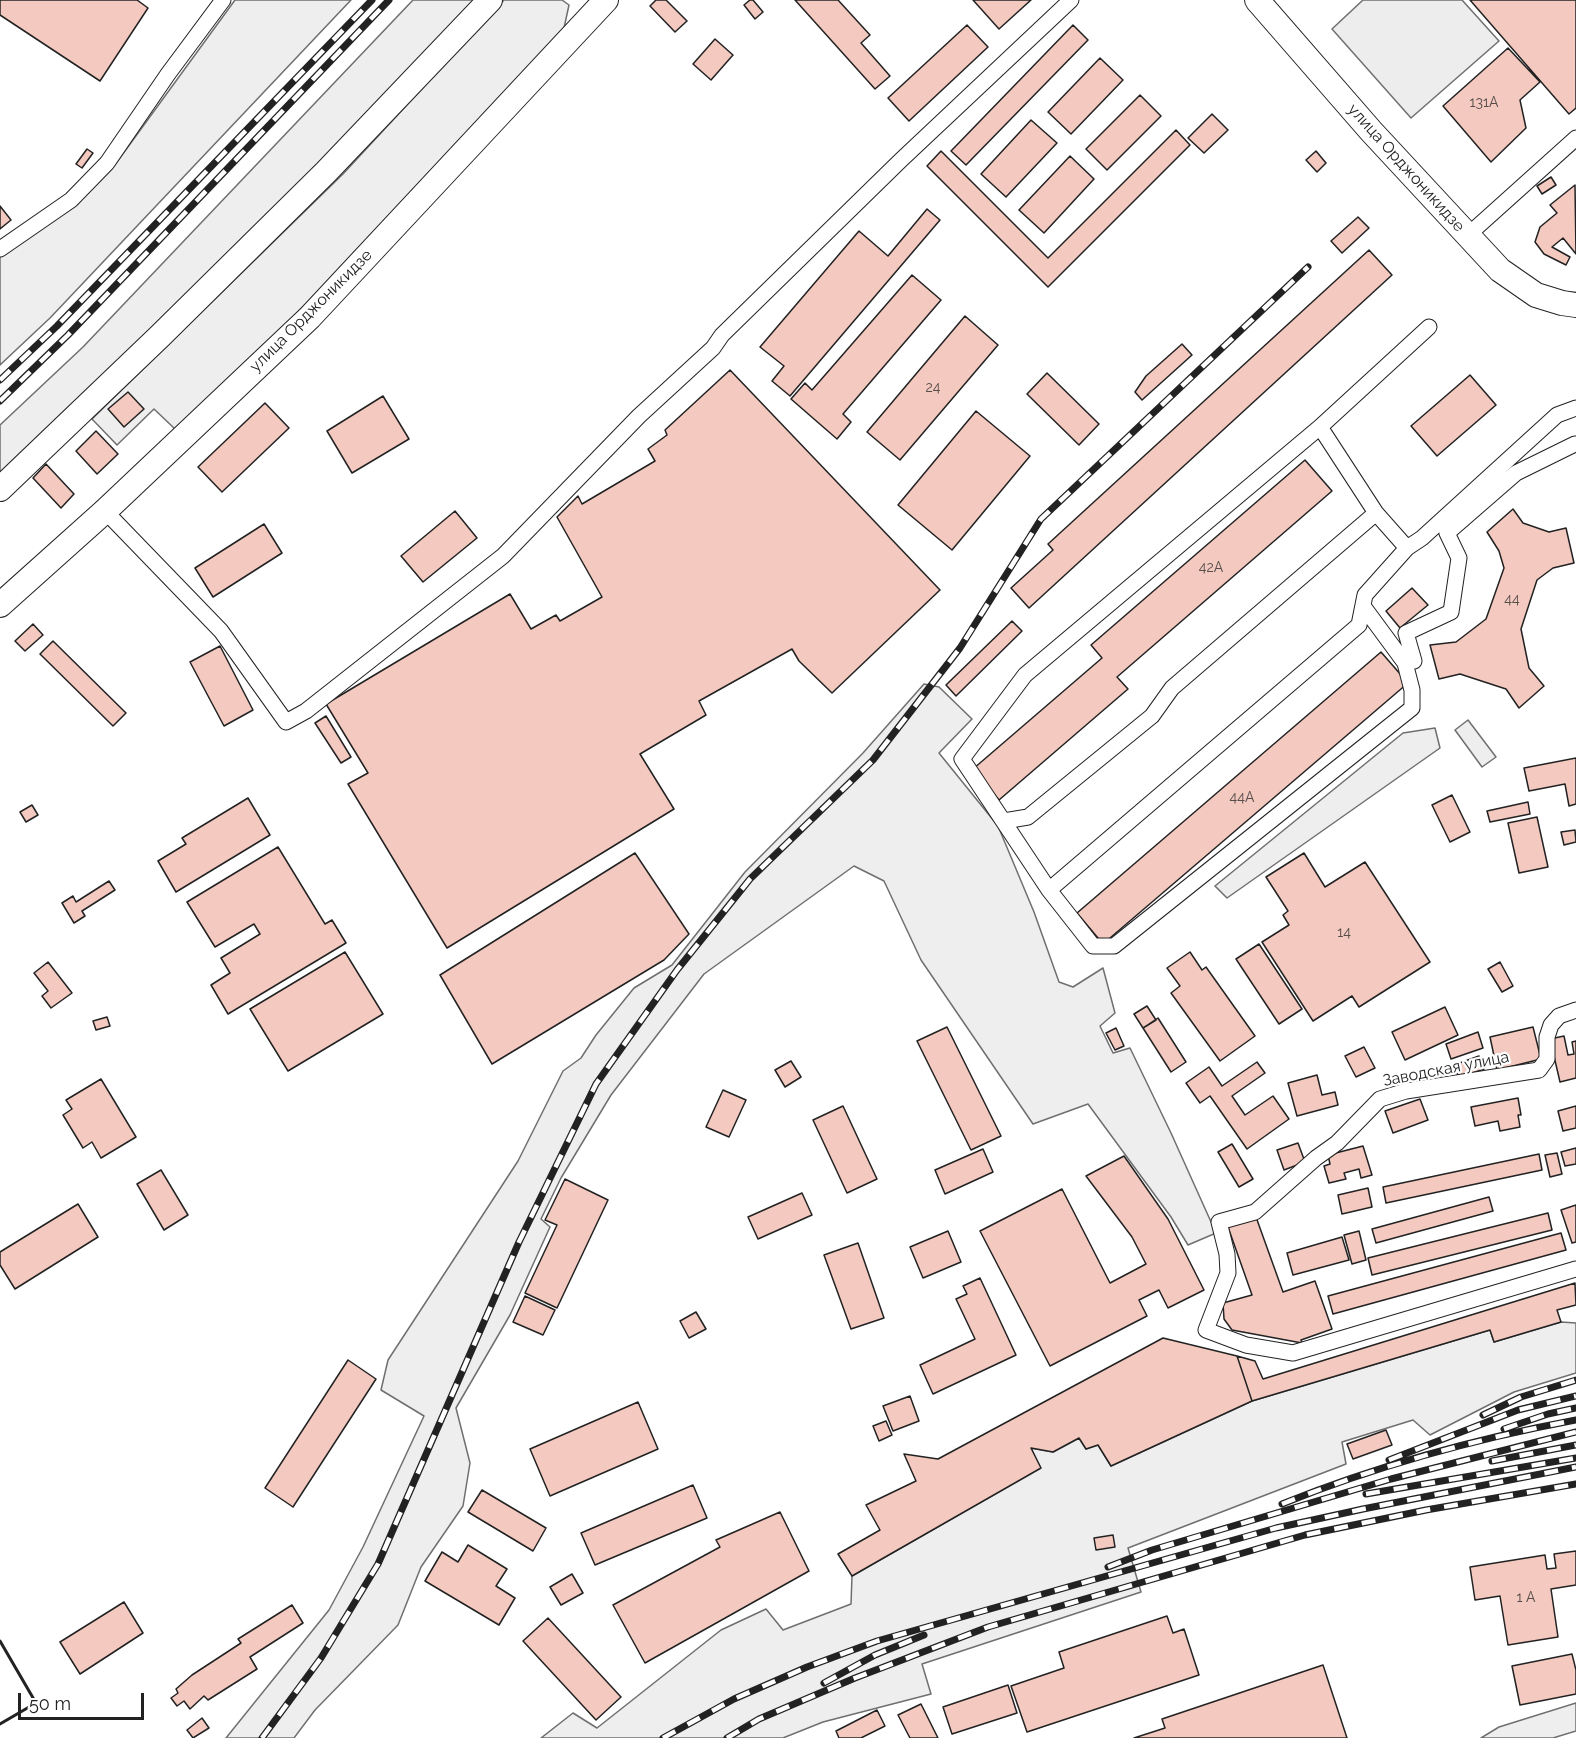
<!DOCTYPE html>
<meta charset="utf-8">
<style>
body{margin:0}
#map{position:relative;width:1576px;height:1738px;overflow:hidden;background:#fff;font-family:Raleway,sans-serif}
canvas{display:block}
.scale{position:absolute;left:18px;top:1693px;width:126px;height:27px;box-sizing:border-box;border:3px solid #222;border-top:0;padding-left:8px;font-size:18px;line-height:21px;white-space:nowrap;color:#222;-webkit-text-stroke:4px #fff;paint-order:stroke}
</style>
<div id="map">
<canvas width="1576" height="1738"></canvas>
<div class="scale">50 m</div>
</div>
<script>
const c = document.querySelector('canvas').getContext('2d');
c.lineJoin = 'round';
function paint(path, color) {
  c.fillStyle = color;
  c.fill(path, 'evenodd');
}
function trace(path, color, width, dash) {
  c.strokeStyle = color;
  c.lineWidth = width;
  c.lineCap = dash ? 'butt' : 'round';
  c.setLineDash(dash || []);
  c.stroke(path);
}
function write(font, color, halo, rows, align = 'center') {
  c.font = font + ' Raleway,sans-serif';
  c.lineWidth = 4.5;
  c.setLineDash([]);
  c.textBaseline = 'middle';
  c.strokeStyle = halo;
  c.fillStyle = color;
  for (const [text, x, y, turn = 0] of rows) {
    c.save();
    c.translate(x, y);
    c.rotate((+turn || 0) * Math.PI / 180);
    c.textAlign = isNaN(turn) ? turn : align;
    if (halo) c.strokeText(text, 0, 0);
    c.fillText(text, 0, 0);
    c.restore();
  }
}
const green = new Path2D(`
 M235,0H351L50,318L0,365V257L74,207L114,166Z
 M413,0H475L320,167L0,474V425L83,347Z
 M504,0H562L569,5L564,28L294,316L175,429L154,409L117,445L92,419L343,174Z
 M924,684L939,687L972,719L939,753L998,826L1034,912L1059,982L1073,987L1103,968L1115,1013L1100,1026L1113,1053L1130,1048L1171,1133L1216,1233L1188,1245L1171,1217L1088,1104L1033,1124L921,960L884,881L854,866L704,974L611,1095L561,1178L541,1219L550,1227L510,1315L456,1408L470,1463L463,1506L421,1567L398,1625L315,1710L294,1738H226L329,1610L363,1547L424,1416L381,1390L388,1360L518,1161L563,1071L581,1058L596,1035L634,988L672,965L745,872L863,753Z
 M1468,720L1496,757L1482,767L1455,730Z
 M1435,728L1440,748L1227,898L1215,886L1403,733Z
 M1561,1322L1576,1323V1373L1514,1392L1430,1435L1413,1420L1342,1442L1346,1464L1128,1548L1141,1592L922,1664L931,1694L823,1722L783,1738H541L573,1713L597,1728L721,1630L766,1609L783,1630L851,1604L852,1576L1040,1468L1031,1448L1053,1452L1079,1438L1086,1449L1098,1445L1111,1466L1252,1401L1490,1330L1494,1342Z
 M1576,1703V1731L1553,1738H1481L1499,1727Z`);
paint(green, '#eee');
trace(green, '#6f6f6f', 1.5);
const parking = new Path2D(`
 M1363,0H1462L1499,41L1411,118L1332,29Z`);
paint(parking, '#ededed');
trace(parking, '#6f6f6f', 1.5);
const building = new Path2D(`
 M0,0H137L148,8L100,81L0,15Z
 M656,0H666L687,21L675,32L650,6Z
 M750,0H753L763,12L755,19L744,5Z
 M795,0H838L870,35L861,43L890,76L875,89Z
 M973,0H1031L999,29Z
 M1470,0H1576V108L1569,114Z
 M967,25L988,47L909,121L888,98Z
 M1073,25L1088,40L966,165L951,151Z
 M715,39L733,55L711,80L693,64Z
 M1508,48L1540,82L1520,100L1526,128L1491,162L1443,106Z
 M1100,58L1123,80L1071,134L1048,112Z
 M1140,95L1161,116L1107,170L1086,149Z
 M1212,114L1228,130L1204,153L1188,138Z
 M1031,120L1057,143L1006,197L981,174Z
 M1176,130L1190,145L1048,287L927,166L941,151L1048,258Z
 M87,149L93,153L82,168L76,164Z
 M1316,151L1326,163L1317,172L1306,160Z
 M1070,156L1094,179L1044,233L1019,210Z
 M1551,177L1556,185L1542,194L1537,186Z
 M1575,185L1576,254L1563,238L1552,247L1570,257L1566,265L1544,254L1535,242L1540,227L1557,213L1550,205Z
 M0,206L11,220L0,229Z
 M927,209L940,220L790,396L772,381L784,366L760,347L859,231L888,256Z
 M1358,217L1369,228L1342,253L1331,241Z
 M1369,250L1392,275L1029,608L1011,588L1053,550L1048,544Z
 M912,275L941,300L843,414L851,422L837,439L791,399L805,383L812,390Z
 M965,316L998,345L900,460L867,432Z
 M1182,344L1192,355L1142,400L1135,392L1146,376Z
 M730,370L940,590L832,693L799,661L792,649L699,701L706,715L640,754L674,809L447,948L348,784L368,773L326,704L510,594L531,629L556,615L560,621L602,597L557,517L578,496L582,504L655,461L648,449L667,435L665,430Z
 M1047,373L1099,424L1079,445L1027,394Z
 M1470,375L1496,405L1437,456L1411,426Z
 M128,392L144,409L124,427L108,409Z
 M383,396L409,439L352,473L327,431Z
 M265,403L289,428L222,492L198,467Z
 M976,411L1030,456L952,550L898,505Z
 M96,431L118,454L97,474L76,451Z
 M1305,460L1332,491L1117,677L1128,689L999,800L973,769L1102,658L1091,645Z
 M46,464L74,494L61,508L33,478Z
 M1513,509L1523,523L1549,532L1566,528L1574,563L1553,568L1537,580L1521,629L1529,668L1544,686L1519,708L1506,689L1460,674L1439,679L1430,645L1456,642L1486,619L1504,568L1499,551L1487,532Z
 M455,511L477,538L423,582L401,556Z
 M264,524L282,553L213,597L195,568Z
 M1412,588L1428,605L1400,628L1386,611Z
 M1012,621L1022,631L956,696L946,685Z
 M33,624L43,635L25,651L15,641Z
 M53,641L126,713L113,726L40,654Z
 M220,646L253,710L224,726L190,662Z
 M1381,652L1408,683L1103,944L1077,913Z
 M326,716L351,757L341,763L315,723Z
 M1576,758V804L1569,806L1565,784L1529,791L1524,768Z
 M1452,795L1470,832L1450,842L1432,805Z
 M248,798L270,835L176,892L158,861L186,844L182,838Z
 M1528,802L1530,814L1490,822L1487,811Z
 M32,805L38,815L26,822L20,812Z
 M1537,817L1548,867L1519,873L1508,823Z
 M1575,830L1576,842L1564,845L1561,832Z
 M278,847L325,924L332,920L346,943L228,1014L211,985L230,973L221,958L260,934L254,924L215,947L187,902Z
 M635,853L689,934L664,960L492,1064L440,975Z
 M1304,853L1325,887L1365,862L1430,962L1359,1007L1352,996L1313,1021L1262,942L1289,925L1283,915L1288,911L1266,877Z
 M109,881L115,890L82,911L85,916L74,923L62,903L73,896L76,902Z
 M1259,944L1302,1009L1279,1024L1236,959Z
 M345,952L383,1014L288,1071L250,1009Z
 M1190,952L1202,970L1206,967L1255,1036L1220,1061L1171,993L1180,986L1167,968Z
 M48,962L72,993L51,1008L42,996L48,991L34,973Z
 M1500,962L1513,986L1502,992L1488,969Z
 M1147,1006L1156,1020L1143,1028L1134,1014Z
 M1445,1007L1458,1035L1405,1060L1392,1032Z
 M107,1017L110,1026L96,1030L93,1021Z
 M1158,1018L1186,1062L1171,1072L1143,1028Z
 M947,1027L1001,1136L971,1150L917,1041Z
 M1533,1027L1541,1059L1497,1070L1490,1037Z
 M1116,1028L1124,1046L1115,1050L1106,1033Z
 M1478,1032L1483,1048L1451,1059L1446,1044Z
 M1564,1036L1568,1055L1574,1054L1572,1042L1576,1041V1078L1560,1082L1550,1039Z
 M1364,1047L1375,1068L1356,1077L1345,1056Z
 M1479,1056L1484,1069L1459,1078L1454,1065Z
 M791,1061L801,1077L785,1087L775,1070Z
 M1257,1062L1265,1073L1232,1096L1245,1115L1273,1096L1289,1119L1247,1149L1210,1096L1200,1103L1186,1083L1209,1067L1222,1086Z
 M1317,1075L1322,1095L1335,1092L1338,1105L1297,1116L1288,1083Z
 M101,1079L136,1137L101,1158L92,1142L83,1148L63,1115L72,1109L66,1100Z
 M723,1090L746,1100L729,1137L706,1127Z
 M1518,1098L1521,1115H1518L1520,1127L1500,1131L1498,1121L1475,1126L1471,1107Z
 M1420,1099L1428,1120L1393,1133L1385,1111Z
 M843,1106L877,1179L847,1193L813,1120Z
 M1576,1106V1128L1563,1131L1558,1111Z
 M1298,1143L1305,1162L1284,1170L1277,1150Z
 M1232,1144L1253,1179L1239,1187L1218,1152Z
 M1363,1146L1372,1175L1361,1178L1359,1169L1344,1173L1346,1179L1329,1183L1324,1166L1330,1164L1328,1155Z
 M1576,1148V1164L1565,1166L1561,1152Z
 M983,1149L993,1172L945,1194L935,1170Z
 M1557,1153L1562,1174L1550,1177L1545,1155Z
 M1539,1154L1542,1170L1386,1203L1383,1187Z
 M1124,1156L1168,1219L1204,1290L1168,1308L1159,1290L1139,1300L1147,1316L1050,1366L980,1231L1062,1189L1110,1283L1146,1264L1132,1237L1086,1176Z
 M161,1170L188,1215L164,1230L137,1184Z
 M565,1179L608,1200L557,1308L525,1293L557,1225L545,1220Z
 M1368,1188L1372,1207L1342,1214L1338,1195Z
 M802,1193L812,1215L758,1239L748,1217Z
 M1489,1197L1493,1211L1376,1243L1372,1229Z
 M78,1204L98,1237L15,1289L0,1265V1252Z
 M1576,1205V1242L1572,1243L1561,1210Z
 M1548,1213L1552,1230L1372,1275L1368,1258Z
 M1256,1217L1283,1292L1315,1281L1332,1329L1301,1340L1302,1343L1232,1330L1224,1319L1223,1303L1252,1295L1228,1227Z
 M948,1231L961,1262L923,1278L910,1247Z
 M1359,1231L1366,1260L1352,1264L1344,1235Z
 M1561,1233L1566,1250L1333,1314L1328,1296Z
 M1342,1237L1349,1260L1293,1275L1287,1253Z
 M858,1243L884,1318L851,1329L824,1255Z
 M980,1278L1016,1355L933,1394L920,1365L975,1339L956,1299L967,1294L963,1286Z
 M1575,1283L1576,1305L1557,1310L1561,1322L1494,1342L1490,1330L1252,1401L1237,1356L1255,1361L1263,1379Z
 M525,1296L555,1310L543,1335L513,1322Z
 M696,1312L706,1329L689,1338L680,1321Z
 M1163,1338L1237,1356L1252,1401L1111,1466L1098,1445L1086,1449L1079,1438L1053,1452L1031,1448L1041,1468L852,1576L838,1554L880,1530L866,1505L916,1481L904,1454L938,1459Z
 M348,1360L376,1379L293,1507L265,1488Z
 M910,1396L919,1421L893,1431L883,1406Z
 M638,1402L658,1449L550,1496L530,1449Z
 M886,1421L892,1435L879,1441L873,1426Z
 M1386,1430L1392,1445L1353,1459L1347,1444Z
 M693,1485L707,1518L595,1565L581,1533Z
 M482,1490L546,1528L533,1551L468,1512Z
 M780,1512L809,1571L645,1663L613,1605L720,1547L716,1540Z
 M1113,1535L1115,1547L1096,1550L1094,1538Z
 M468,1545L507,1569L496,1586L515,1598L499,1625L425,1581L442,1552L458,1562Z
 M1576,1551V1585L1551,1589L1558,1637L1508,1645L1500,1596L1475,1600L1470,1567L1545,1555L1547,1569L1556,1568L1554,1554Z
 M572,1574L583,1593L561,1605L550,1587Z
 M124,1602L143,1633L80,1674L60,1642Z
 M292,1605L303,1623L250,1657L257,1669L208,1700L204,1696L190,1709L184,1701L177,1706L171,1698L178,1693L176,1689L192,1675L241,1643L238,1639Z
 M1167,1616L1173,1633L1184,1629L1199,1675L1027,1732L1011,1686L1064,1668L1059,1652Z
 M548,1618L621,1697L596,1720L523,1641Z
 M1572,1654L1576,1670V1694L1520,1705L1512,1666Z
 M1323,1665L1347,1738H1134L1165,1728L1162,1719Z
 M1008,1685L1017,1713L952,1734L943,1707Z
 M921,1704L938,1738H910L898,1715Z
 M877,1710L885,1726L861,1738H839L836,1731Z
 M202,1718L209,1728L193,1738L187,1730Z`);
paint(building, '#f3c9c0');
trace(building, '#222', 1.5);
const minor = new Path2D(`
 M1467,236L1576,138
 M0,249L71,200L107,163L168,74L223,0
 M1429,327L1320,427L1025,675L962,759L1049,890L1359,625L1365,595L1407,548L1422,538L1557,415L1576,408
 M105,511L221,631L286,722L306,711L503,556L639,416L713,348L722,335L901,160L1071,0
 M1376,513L1407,548
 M1414,661L1406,633L1451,612L1459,558L1447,533L1516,473L1575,444
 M1004,821L1028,817L1152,716L1172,688L1376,513L1320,427
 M1049,890L1093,946H1114L1412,708V690L1405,663L1363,606
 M1576,1010L1559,1016L1551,1025L1547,1037V1059L1539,1070L1406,1091L1380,1099L1337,1143L1316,1158L1255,1212L1219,1222L1227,1254L1228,1273L1206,1330L1246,1345L1293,1353L1576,1269`);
const primary = new Path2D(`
 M1257,0L1371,131L1500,270L1536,295L1562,303L1576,305
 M0,489L160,336L326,172L490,0
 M0,605L105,511L310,317L606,0`);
trace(minor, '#222', 17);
trace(primary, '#222', 26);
trace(minor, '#fff', 15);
trace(primary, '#fff', 24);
const rail = new Path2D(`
 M0,380L57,326L372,0
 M0,401L68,335L389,0
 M1483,1415L1521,1397L1576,1380
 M1504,1429L1548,1414L1576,1408
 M1389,1460L1518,1410L1576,1396
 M1492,1461L1576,1445
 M1366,1494L1576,1458
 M1282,1504C1374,1467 1479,1438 1576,1420
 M1108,1567L1152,1550L1391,1479L1576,1432
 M824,1683L875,1655L924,1635
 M262,1738L321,1658L378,1564L519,1242L596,1084L677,970L750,879L873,760L960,648L1041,519L1308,267
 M663,1738L734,1699L807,1667L877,1641L1276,1528L1363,1509L1576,1467
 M727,1738L759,1719L855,1678L988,1627L1305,1535L1426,1510L1576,1484`);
trace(rail, '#222', 7);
trace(rail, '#fff', 4.5, [14]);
trace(new Path2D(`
 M0,1641L36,1703L0,1724`), '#222', 3);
write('14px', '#564c4a', null, [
 ["131А",1484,103],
 ["24",933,388],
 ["42А",1211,568],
 ["44",1512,600],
 ["44А",1242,798],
 ["14",1344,933],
 ["1 А",1526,1598]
]);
write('16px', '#222', '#fff', [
 ["улица Орджоникидзе",1406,168,48],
 ["улица Орджоникидзе",311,311,-45],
 ["Заводская улица",1446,1069,-11]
]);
</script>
